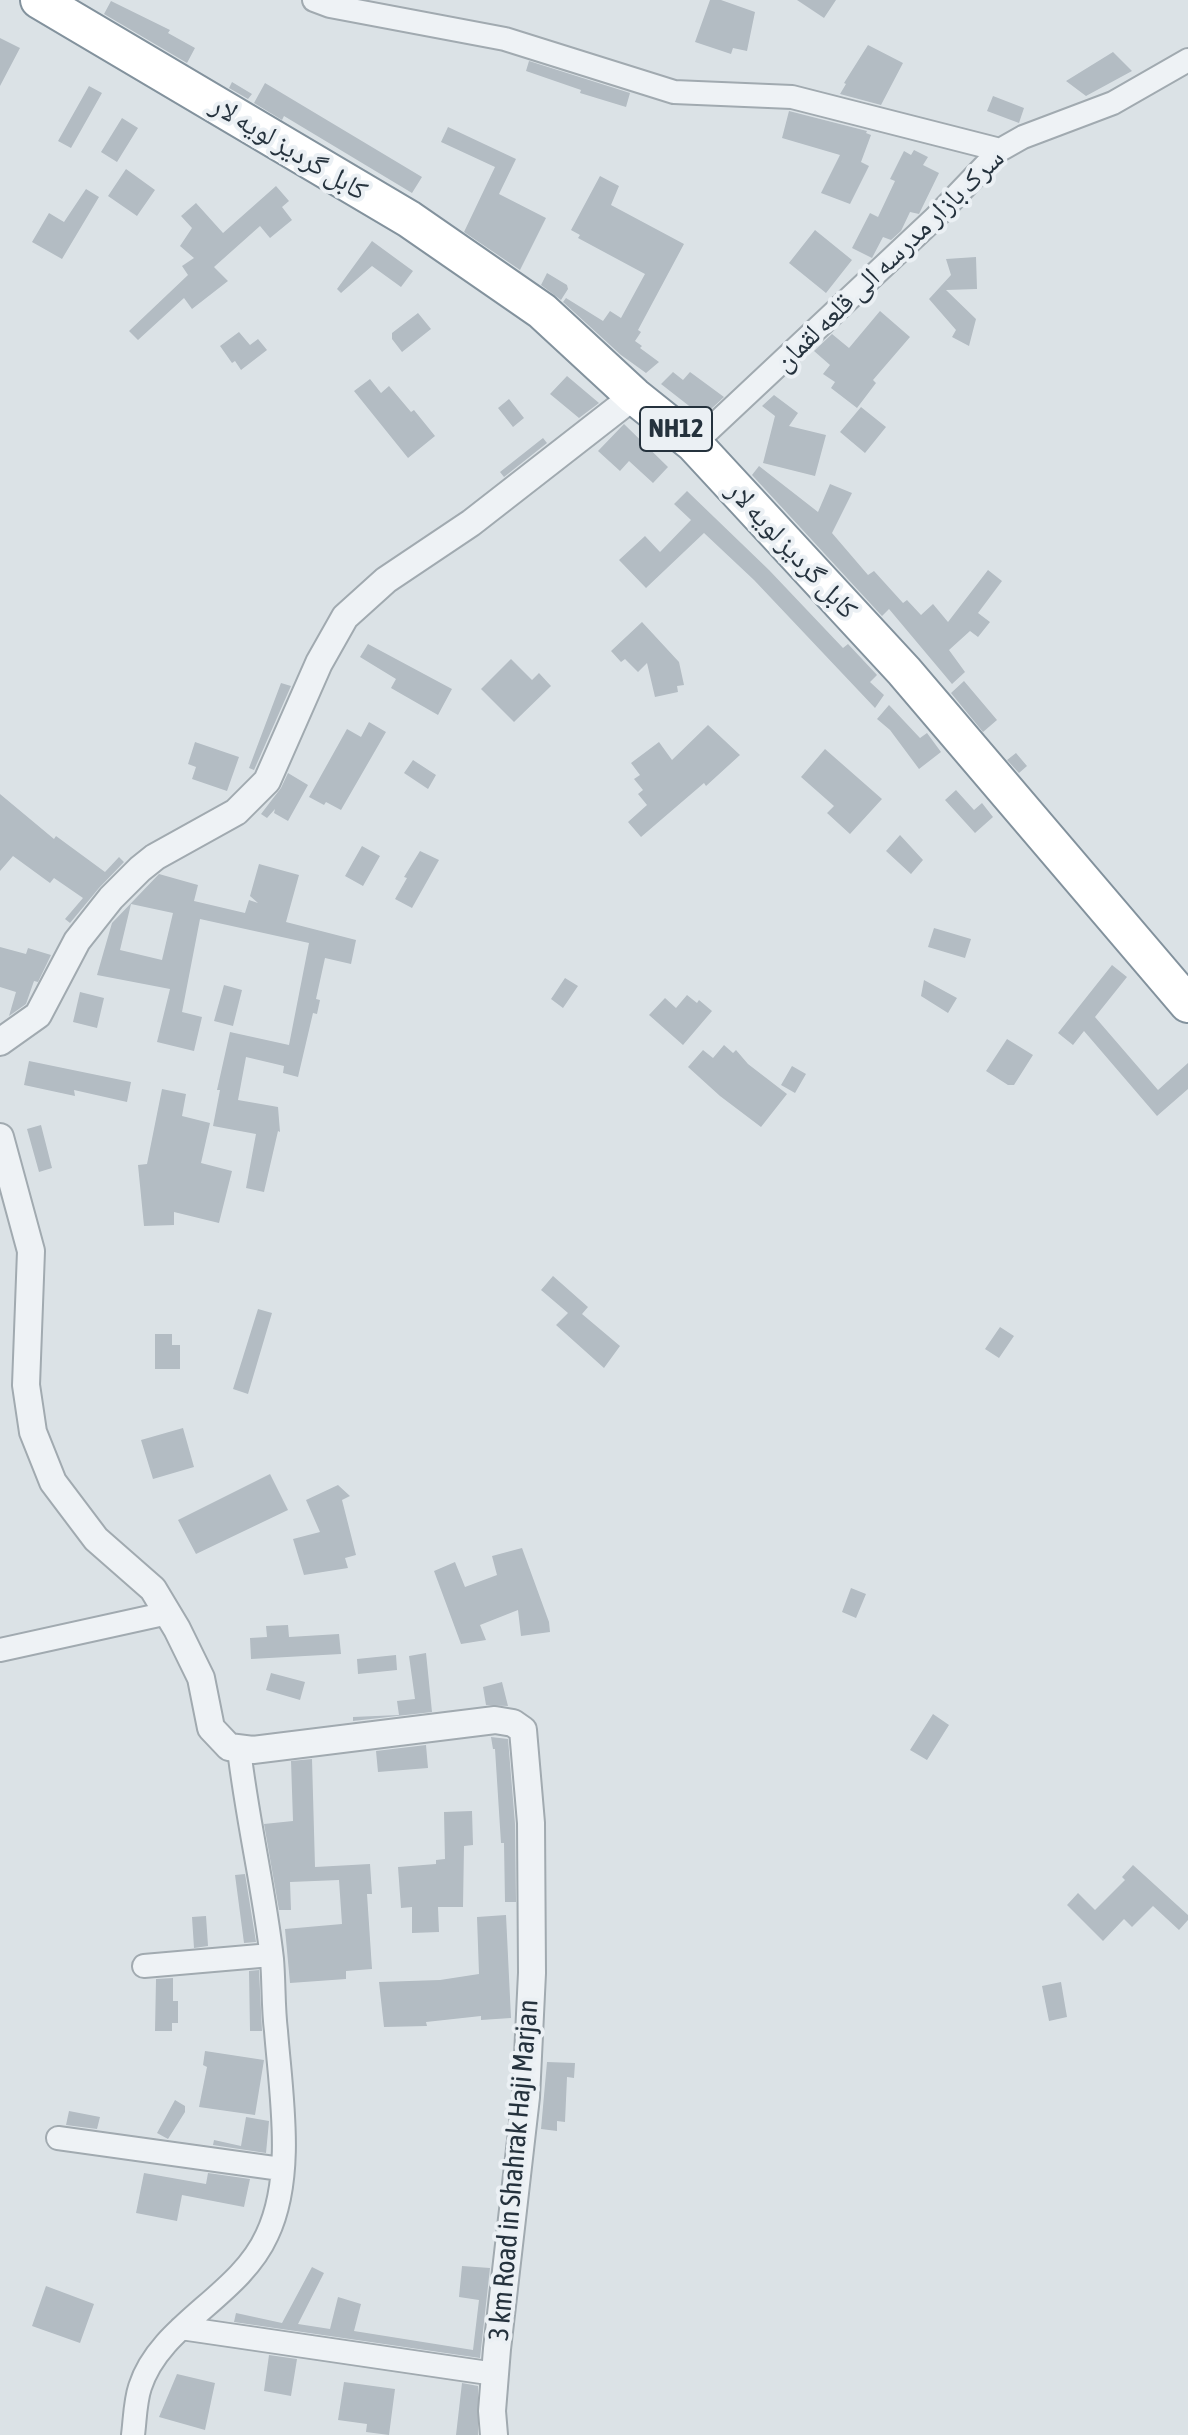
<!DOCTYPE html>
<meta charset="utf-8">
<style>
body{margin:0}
canvas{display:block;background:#dbe2e6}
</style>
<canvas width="1188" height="2435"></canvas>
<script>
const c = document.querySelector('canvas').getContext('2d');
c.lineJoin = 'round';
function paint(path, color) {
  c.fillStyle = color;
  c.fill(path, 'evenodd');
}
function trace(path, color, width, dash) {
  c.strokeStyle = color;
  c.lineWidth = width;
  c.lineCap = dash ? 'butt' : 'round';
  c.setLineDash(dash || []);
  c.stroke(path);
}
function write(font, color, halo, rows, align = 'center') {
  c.font = font + ' "Asap Condensed","Noto Naskh Arabic",sans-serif';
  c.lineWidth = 8;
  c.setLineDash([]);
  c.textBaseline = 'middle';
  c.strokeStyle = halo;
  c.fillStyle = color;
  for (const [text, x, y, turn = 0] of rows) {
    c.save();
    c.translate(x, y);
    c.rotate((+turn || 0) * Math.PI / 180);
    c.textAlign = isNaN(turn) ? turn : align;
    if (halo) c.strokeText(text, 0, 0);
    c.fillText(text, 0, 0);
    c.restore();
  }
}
paint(new Path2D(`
 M710,0H721L755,12L747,51L733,48L731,54L695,42Z
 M797,0H836L824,18Z
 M111,1L170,30L168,33L195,48L187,63L104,14Z
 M0,38L20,48L0,86Z
 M868,45L903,63L881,105L840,94L846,84L844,83Z
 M1113,52L1132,71L1086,96L1066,81Z
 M529,61L630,93L626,107L580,93L581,90L526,71Z
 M232,82L252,94L248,99L229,88Z
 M265,83L422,177L412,193L284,116L282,120L254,103Z
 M89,86L102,93L71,148L58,141Z
 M993,96L1024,108L1019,123L987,111Z
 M789,111L867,131L866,133L871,135L861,162L869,166L850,204L821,193L840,155L782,138Z
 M122,118L138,128L117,162L101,152Z
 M448,127L516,159L499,194L546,218L520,270L464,232L495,167L441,142Z
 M914,150L928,157L923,165L939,173L919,214L910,212L901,231L891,240L883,237L872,258L852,248L870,213L878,217L895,181L890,179L904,151L911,155Z
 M126,169L155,190L137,216L108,196Z
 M600,176L619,186L611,205L684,244L638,330L641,332L635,341L642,346L640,348L659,362L646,373L621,355L563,302L566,298L603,321L610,311L621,318L645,274L578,238L580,235L571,230Z
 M276,186L289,201L282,207L292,220L270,238L260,226L214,267L228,281L192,309L184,298L138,340L129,331L188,275L182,266L194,258L180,246L192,228L181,216L196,203L223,233Z
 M86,189L99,197L62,259L32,242L49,213L64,222Z
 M815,230L852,260L826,293L789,263Z
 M372,241L413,271L401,287L372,266L341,293L337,289Z
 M976,257L977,289L946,290L976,319L969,346L952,337L956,330L929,299L951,275L946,259Z
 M547,273L567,285L568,289L561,300L541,285Z
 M880,311L910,337L873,380L876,383L857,408L831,388L835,382L823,374L830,365L814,351L832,334L849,348Z
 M418,313L431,329L402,352L392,339V333Z
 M239,332L250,345L258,339L267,350L241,370L235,361L232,363L220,346Z
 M673,372L683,380L690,372L724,397L698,421L690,414L693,409L661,384Z
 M567,376L599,403L579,418L550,394Z
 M370,379L381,393L389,386L411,412L414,410L435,436L408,458L354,391Z
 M774,395L798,413L789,426L826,435L815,476L763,463L775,416L762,406Z
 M509,399L524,418L513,427L498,408Z
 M861,407L886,427L865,453L840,432Z
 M624,424L668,467L653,483L629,461L620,471L598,451Z
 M543,438L547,443L504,477L500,472Z
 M759,466L818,512L830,484L852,493L832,533L868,575L874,571L903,603L907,600L921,615L933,604L948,622L988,570L1002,581L978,613L990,622L978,637L970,631L949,650L965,672L952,684L889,609L882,616L752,475Z
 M687,491L769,570L843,648L848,644L877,675L870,682L884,695L875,708L754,580L704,533L646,588L619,560L645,536L660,552L691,520L674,504Z
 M642,622L679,662L684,685L677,686L678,692L655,697L647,663L638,672L625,659L621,662L611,651Z
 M368,644L452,689L438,715L391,688L396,679L360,657Z
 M511,659L532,680L539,673L551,686L514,722L481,689Z
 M964,681L997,720L983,732L951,693Z
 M281,683L291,686L254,770L249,768Z
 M889,705L920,738L927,733L941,752L919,769L890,730L877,719Z
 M369,722L386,732L341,810L326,802L324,805L309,797L347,729L361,737Z
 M708,725L740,755L706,786L704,783L641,837L628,822L647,805L638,794L643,790L634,779L640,775L631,763L659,742L672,760Z
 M195,742L239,757L227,791L192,779L196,767L188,764Z
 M825,749L882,799L850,834L827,813L834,806L801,777Z
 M1016,753L1027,766L1019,773L1007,760Z
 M413,760L436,775L428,789L404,773Z
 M288,773L308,785L288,821L274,813L275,809L267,818L261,814L281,788Z
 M956,790L974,810L982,803L993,817L975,833L945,800Z
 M0,794L54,839L56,836L105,872L119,857L124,862L99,888L70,923L65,919L83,898L54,878L50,883L13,856L0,871Z
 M900,835L923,860L911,874L886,851Z
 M362,846L380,856L363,886L345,876Z
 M420,851L439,860L412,908L395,899L407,878L404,877Z
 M259,864L299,875L286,922L356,940L351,964L325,958L316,999L320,1000L317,1014L313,1013L298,1077L283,1073L284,1066L246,1057L238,1100L278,1107L280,1132L278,1131L264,1192L246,1188L256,1134L213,1126L220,1090H217L230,1032L289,1045L309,943L200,919L182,1012L202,1017L194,1051L157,1042L170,989L97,975L112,923L159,874L198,885L194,901L245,913L249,900L258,903L250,896ZM131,904L173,913L162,960L120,950Z
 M934,928L971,939L965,958L928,947Z
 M0,947L26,954L28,948L51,955L38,982L34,981L26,1004L9,1016L16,992L0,987Z
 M1112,965L1127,977L1095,1017L1158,1090L1188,1063V1089L1157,1116L1084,1031L1073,1045L1058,1033Z
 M565,978L578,986L563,1008L551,999Z
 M924,980L957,998L948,1013L921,996Z
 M224,985L242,990L233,1026L214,1021Z
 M80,992L104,998L97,1028L73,1022Z
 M687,995L697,1003L699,1000L712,1011L683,1045L649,1015L665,998L676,1008Z
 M1007,1039L1033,1055L1014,1085H1008L986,1071Z
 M724,1045L733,1053L736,1050L748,1064L787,1094L761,1127L720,1096L688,1067L703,1050L713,1058Z
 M29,1061L131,1082L127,1102L74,1090L75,1096L24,1085Z
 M792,1066L806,1074L795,1093L781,1085Z
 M162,1089L186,1094L182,1116L210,1123L201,1163L232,1171L219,1223L174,1212V1225L144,1226L138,1165L147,1164Z
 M41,1125L52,1168L39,1172L27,1129Z
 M553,1276L588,1307L582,1314L620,1346L604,1368L556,1325L568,1313L541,1290Z
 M258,1309L272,1313L248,1394L233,1389Z
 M1000,1327L1014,1336L999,1358L985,1349Z
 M155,1334H172V1345H180V1369H155Z
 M183,1428L194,1467L153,1479L141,1440Z
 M270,1474L288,1510L196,1554L178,1520Z
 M338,1485L350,1496L342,1500L356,1555L345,1558L348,1568L304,1575L293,1539L320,1532L306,1500Z
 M522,1548L549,1622L550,1632L521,1636L518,1610L480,1625L486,1640L461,1644L434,1571L455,1562L465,1587L497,1575L492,1556Z
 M851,1588L866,1594L856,1618L842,1612Z
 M288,1625L289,1637L339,1634L341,1654L251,1659L250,1638L267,1637L266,1626Z
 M426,1653L432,1712L353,1721V1717L399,1715L397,1701L415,1699L409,1656Z
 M396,1655L397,1670L358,1674L357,1659Z
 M271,1673L305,1682L300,1700L266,1690Z
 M502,1682L508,1706L486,1705L483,1687Z
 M933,1714L949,1725L927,1760L910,1750Z
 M491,1737L508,1739L515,1824L516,1902H505L504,1843H501L495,1749H493Z
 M426,1745L428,1768L378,1772L376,1751Z
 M312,1759L315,1867L370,1864L372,1894H367L372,1969L346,1971V1979L290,1983L285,1929L342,1924L339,1880L290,1882L291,1910H279L264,1824L293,1821L291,1761Z
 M472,1811L473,1845L464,1846L463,1907H438L439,1932L412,1933V1907L401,1908L398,1867L436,1864V1860L445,1859L444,1812Z
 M1133,1865L1188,1915V1920L1179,1930L1153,1906L1132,1927L1124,1919L1103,1941L1067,1905L1078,1893L1095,1910L1125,1880L1122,1877Z
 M245,1874L256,1942L244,1943L235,1875Z
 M506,1915L511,2018L481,2020V2016L426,2022L427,2026L384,2027L379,1982L440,1980L479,1974L477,1917Z
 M206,1916L208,1946L194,1948L192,1917Z
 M259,1970L262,2031H250L249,1971Z
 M173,1978V2001H178V2023H172V2031H155L156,1979Z
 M1061,1982L1067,2017L1049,2021L1042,1986Z
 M205,2051L264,2060L255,2115L199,2107L207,2067L203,2065Z
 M547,2062L575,2063L574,2078L567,2077L565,2122L557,2121V2131L541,2129Z
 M175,2100L185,2106V2112L168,2139L157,2133Z
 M69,2111L100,2117L97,2129L66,2125Z
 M246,2117L269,2121L266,2153L213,2145L214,2140L241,2146Z
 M144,2173L206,2184L208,2173L250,2179L244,2207L182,2195L177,2221L136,2213Z
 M462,2266L490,2268L480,2358L234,2322L236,2313L282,2323L312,2267L324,2273L298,2324L330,2329L338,2297L361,2304L354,2331L473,2350L479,2300L459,2297Z
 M46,2286L94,2304L80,2343L32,2326Z
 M269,2355L297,2359L291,2396L264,2391Z
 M177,2374L215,2383L205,2430L159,2417Z
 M344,2382L395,2389L389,2435L366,2432L367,2424L338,2420Z
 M462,2383L478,2386V2435H456Z`), '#b3bcc3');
const minor = new Path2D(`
 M314,0L330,6L505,39L674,92L792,97L1000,150
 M694,444L935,218L1000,150L1023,137L1113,103L1188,60
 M0,1650L168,1613
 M144,1966L271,1955
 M58,2138L281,2169
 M181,2328L495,2374
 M133,2435C135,2420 135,2402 140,2387C160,2324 239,2297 267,2235C295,2176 281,2095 276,2031C273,2007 274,1983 272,1959C264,1888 247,1819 239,1749`);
const tertiary = new Path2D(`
 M0,1042L38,1015L77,941L111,898L140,869L155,857L236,812L267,781L319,663L345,617L386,580L471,523L634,396
 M0,1137L31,1251L26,1385L33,1432L53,1482L96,1539L153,1589L177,1629L201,1678L211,1728L229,1747L253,1750L495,1720L513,1723L523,1730L531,1823L532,1973L526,2097L497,2349L492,2411L494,2435`);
const trunk = new Path2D(`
 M39,0L409,219L542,311L634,396L694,444L904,671L1188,1004`);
trace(minor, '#a1aab0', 26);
trace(tertiary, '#a1aab0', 30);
trace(trunk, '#83929d', 40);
trace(minor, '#eef2f5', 22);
trace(tertiary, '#eef2f5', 26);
trace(trunk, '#fff', 36);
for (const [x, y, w] of [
 [676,429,72]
]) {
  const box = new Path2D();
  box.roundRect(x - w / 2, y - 22, w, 44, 6);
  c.fillStyle = '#ebf0f4';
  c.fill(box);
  trace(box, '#25323d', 2);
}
write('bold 26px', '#25323d', null, [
 ["NH12",676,429]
]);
write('28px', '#25323d', '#ebf0f4', [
 ["کابل گردیز لویه لار",289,148,31],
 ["سرک بازار مدرسه الی قلعه لقمان",889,260,-44],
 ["کابل گردیز لویه لار",792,550,47],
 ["3 km Road in Shahrak Haji Marjan",514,2170,-85]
]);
</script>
